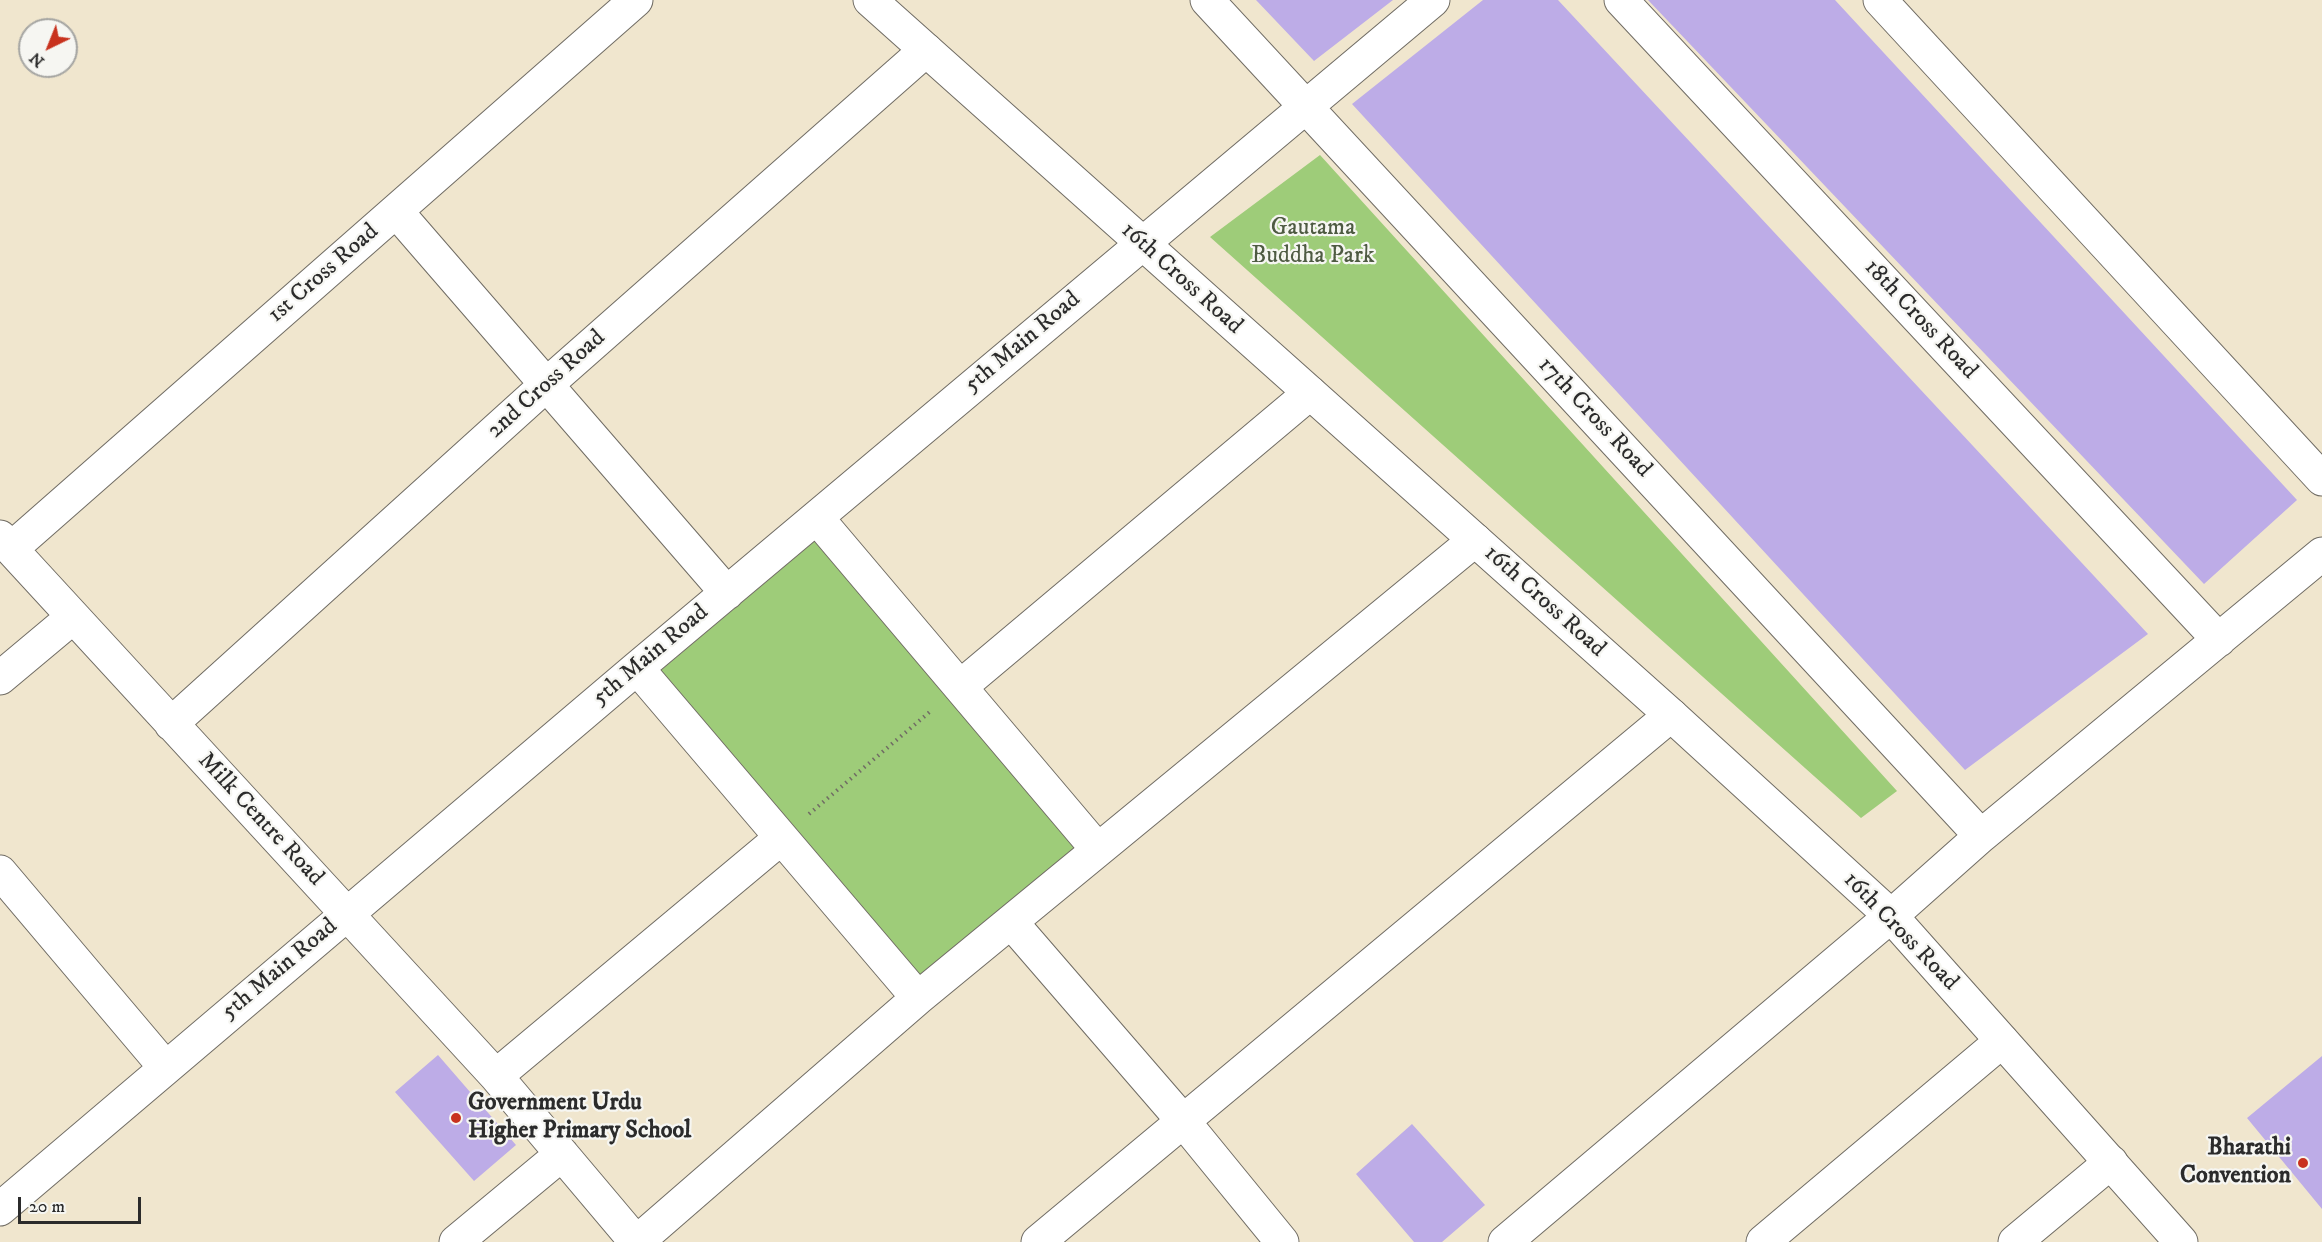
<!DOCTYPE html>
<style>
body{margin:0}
#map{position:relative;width:2322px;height:1242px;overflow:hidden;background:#f0e6ce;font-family:"IM FELL DW Pica",serif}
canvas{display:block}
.north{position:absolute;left:18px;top:18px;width:60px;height:60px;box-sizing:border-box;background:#f6f6f2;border:2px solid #a5a5a2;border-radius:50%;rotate:223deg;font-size:16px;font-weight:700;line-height:24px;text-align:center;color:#2b2b2b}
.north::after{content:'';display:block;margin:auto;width:21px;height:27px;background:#c8321e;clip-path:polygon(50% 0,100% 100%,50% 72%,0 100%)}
.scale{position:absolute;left:18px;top:1197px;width:123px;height:27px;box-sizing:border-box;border:3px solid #2b2b2b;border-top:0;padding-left:8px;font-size:18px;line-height:21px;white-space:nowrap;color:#2b2b2b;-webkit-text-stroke:4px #f6f6f2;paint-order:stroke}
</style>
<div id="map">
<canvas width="2322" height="1242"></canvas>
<div class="north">N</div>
<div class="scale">20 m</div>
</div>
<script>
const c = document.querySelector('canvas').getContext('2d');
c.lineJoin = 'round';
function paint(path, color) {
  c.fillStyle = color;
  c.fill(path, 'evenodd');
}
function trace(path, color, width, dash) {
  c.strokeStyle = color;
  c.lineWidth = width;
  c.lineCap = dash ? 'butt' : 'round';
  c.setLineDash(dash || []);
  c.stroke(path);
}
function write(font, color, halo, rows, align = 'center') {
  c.font = font + ' "IM FELL DW Pica",serif';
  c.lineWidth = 4.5;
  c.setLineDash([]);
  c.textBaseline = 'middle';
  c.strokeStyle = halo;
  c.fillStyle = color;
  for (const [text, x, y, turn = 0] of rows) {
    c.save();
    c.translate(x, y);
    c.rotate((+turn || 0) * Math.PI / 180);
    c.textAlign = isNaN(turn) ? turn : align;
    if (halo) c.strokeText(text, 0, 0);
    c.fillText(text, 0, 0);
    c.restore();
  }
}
paint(new Path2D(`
 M1320,155L1897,791L1861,818L1210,237Z
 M816,540L1078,849L922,981L660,671Z`), '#9ecc79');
paint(new Path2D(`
 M1256,0H1393L1314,61Z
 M1483,0H1558L2148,634L1965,770L1352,104Z
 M1648,0H1835L2297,500L2204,584Z
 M438,1055L516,1145L474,1181L395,1092Z
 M2322,1056V1209L2247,1118Z
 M1412,1124L1485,1205L1442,1242H1414L1356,1174Z`), '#bdace7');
const street = new Path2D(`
 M1207,0L1981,836
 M1621,0L2219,640
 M1880,0L2322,479
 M396,211L727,593
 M817,518L1098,850
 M0,537L496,1076L636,1242
 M11,549L636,0
 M637,668L918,998
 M0,678L73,617
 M960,687L1310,393
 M171,724L546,385L926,50
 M0,872L165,1067
 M1011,922L1184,1122L1282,1242
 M496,1076L781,838
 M0,1209L637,668L1433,0
 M456,1242L562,1154
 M637,1242L918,998L1475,540
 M1038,1242L1671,715
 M1505,1242L1891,916L1981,836L2322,554
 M1763,1242L2002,1041
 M2015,1242L2111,1162`);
const secondary = new Path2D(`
 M870,0L1671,715L1891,916L2181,1242`);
trace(street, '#706c64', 35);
trace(secondary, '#706c64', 35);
trace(new Path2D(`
 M809,814L932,710`), '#706c64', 4, [1.5, 4.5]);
trace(street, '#fff', 33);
trace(secondary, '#fff', 33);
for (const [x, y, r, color] of [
 [456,1118,6,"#c8321e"],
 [2303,1163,6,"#c8321e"]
]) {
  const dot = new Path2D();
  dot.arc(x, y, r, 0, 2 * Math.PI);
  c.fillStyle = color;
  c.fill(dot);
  trace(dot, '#f6f6f2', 2);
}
write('24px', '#4e5b42', '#f6f6f2', [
 ["Gautama",1313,229],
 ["Buddha Park",1313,257]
]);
write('24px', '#2b2b2b', '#f6f6f2', [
 ["1st Cross Road",324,274,-41],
 ["16th Cross Road",1181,279,42],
 ["18th Cross Road",1920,320,47],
 ["5th Main Road",1023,343,-40],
 ["2nd Cross Road",547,385,-42],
 ["17th Cross Road",1594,418,47],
 ["16th Cross Road",1544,602,42],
 ["5th Main Road",651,656,-40],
 ["Milk Centre Road",260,820,47],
 ["16th Cross Road",1900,932,46],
 ["5th Main Road",280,970,-40]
]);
write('bold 24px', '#2b2b2b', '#f6f6f2', [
 ["Government Urdu",468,1104],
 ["Higher Primary School",468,1132],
 ["Bharathi",2291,1149,"right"],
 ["Convention",2291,1177,"right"]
], 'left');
</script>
